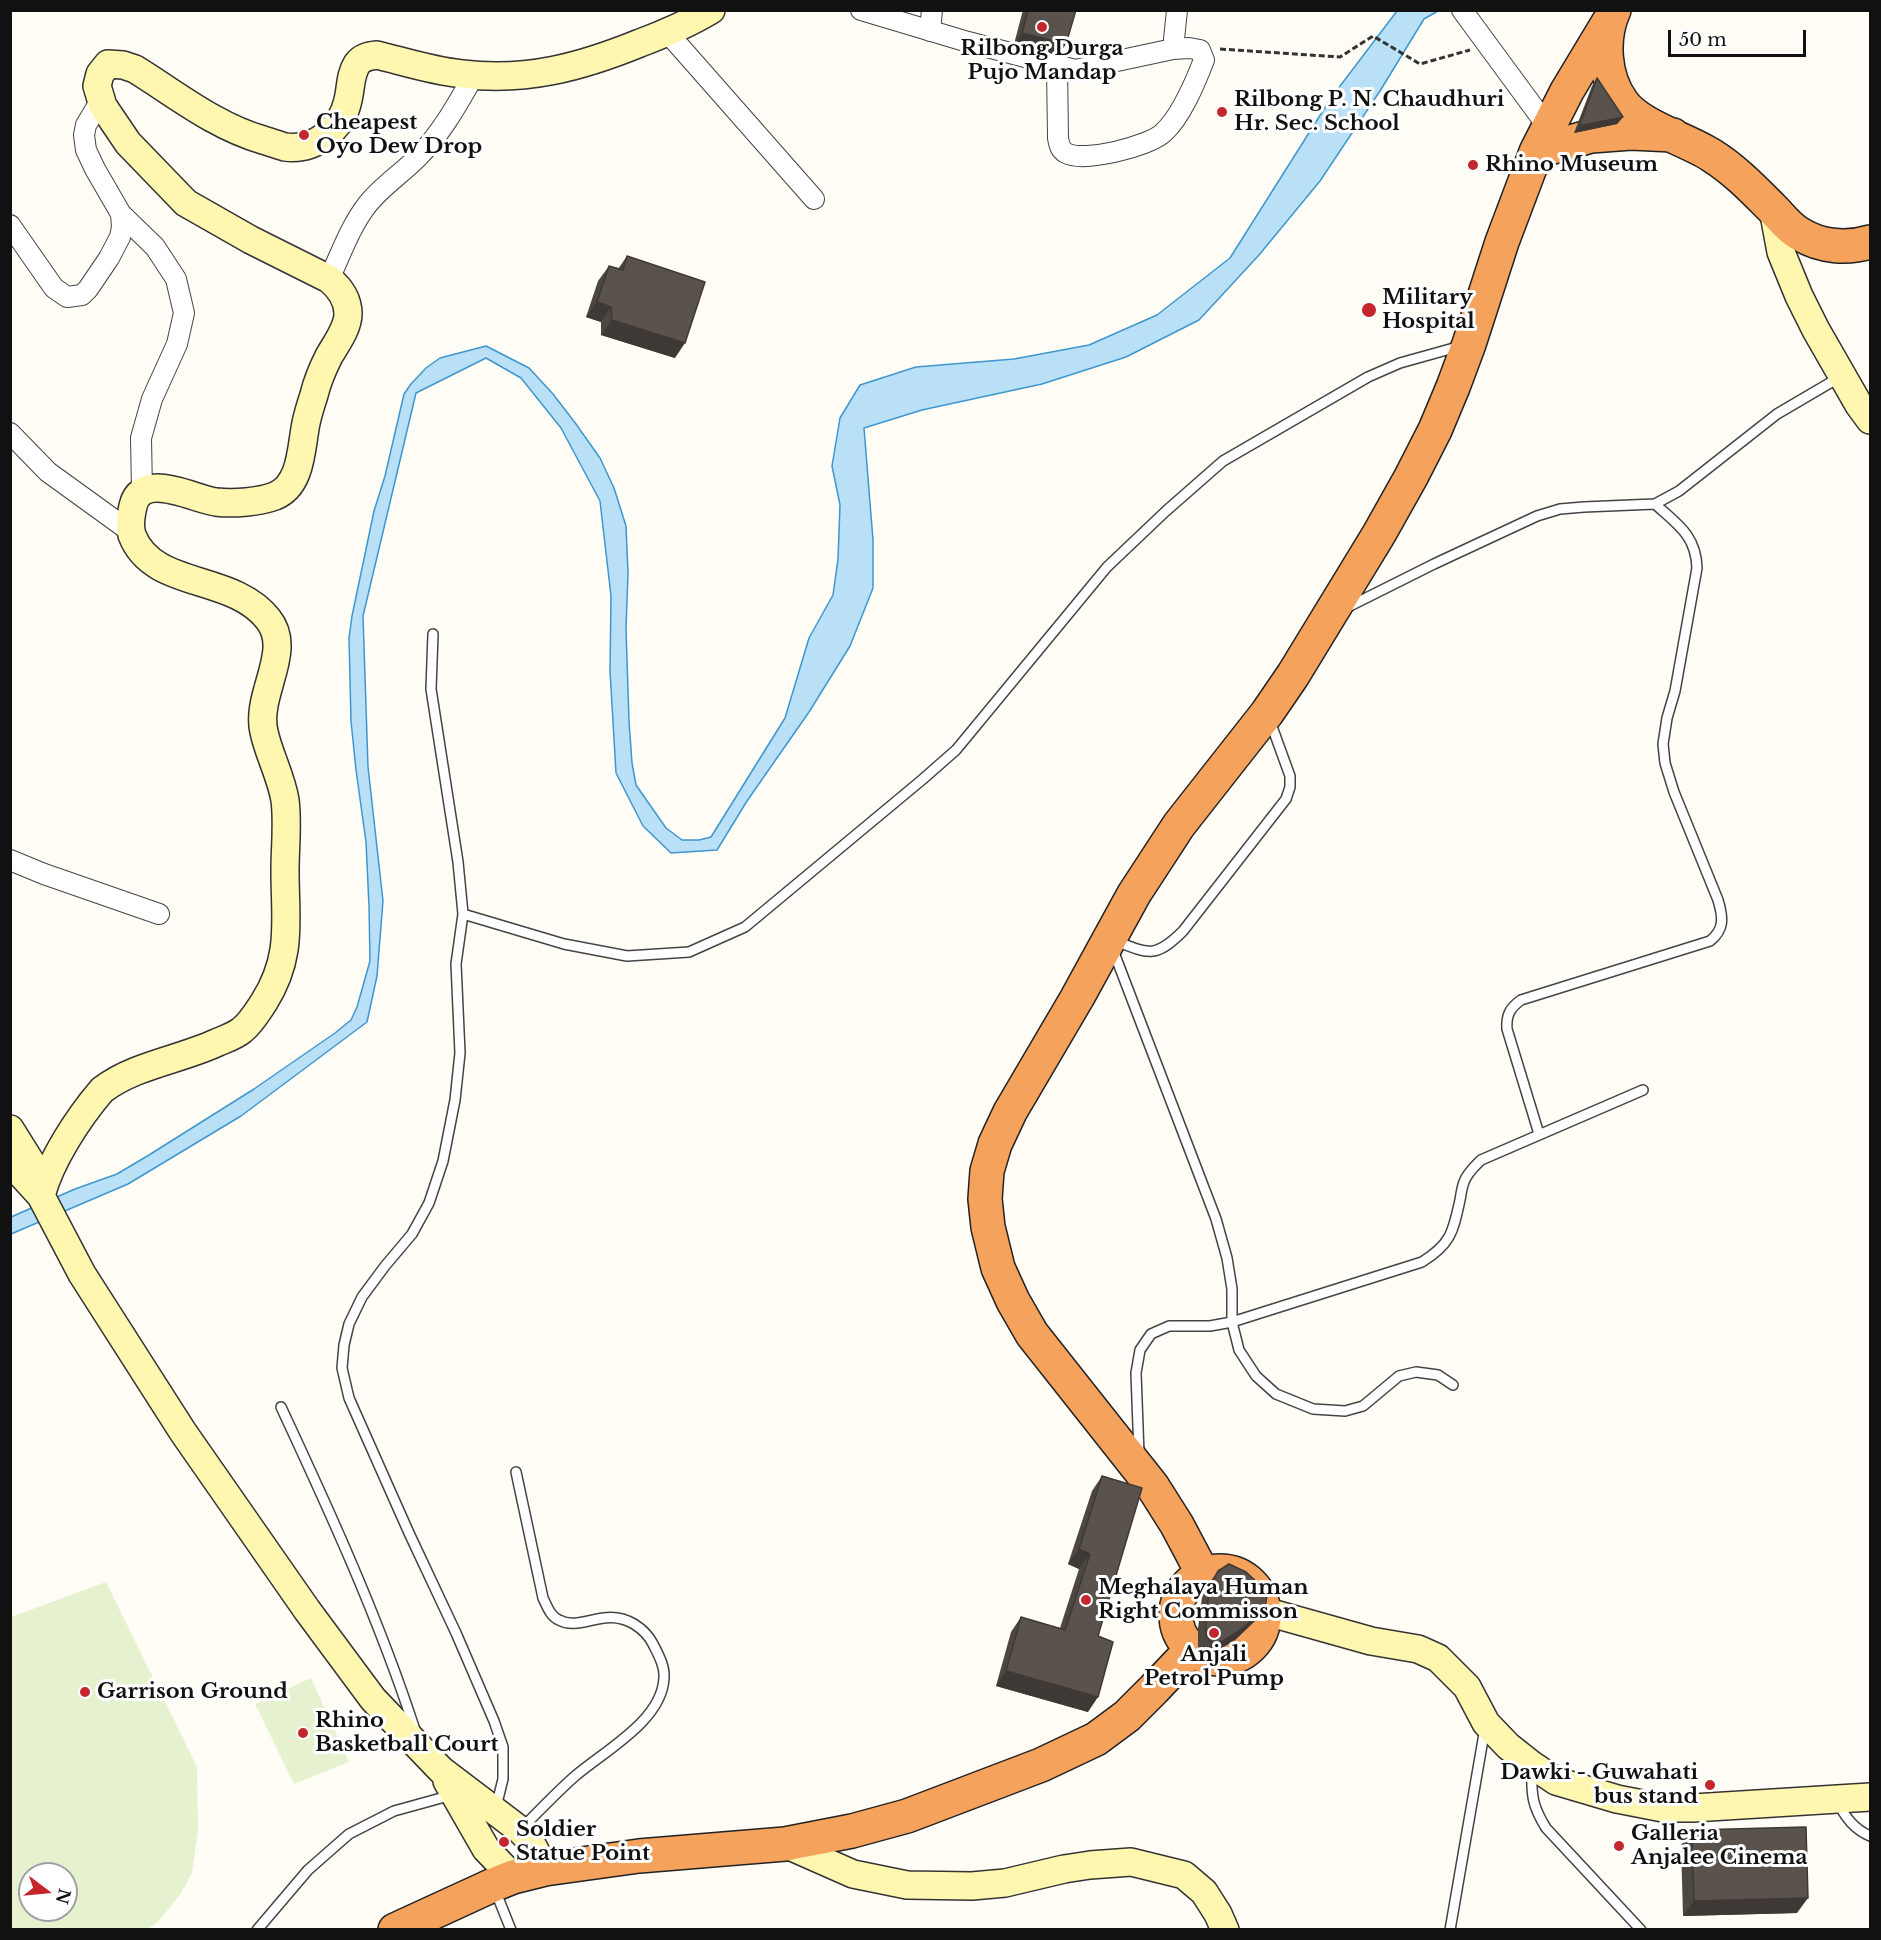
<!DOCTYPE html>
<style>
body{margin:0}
#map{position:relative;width:1881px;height:1940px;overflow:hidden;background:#fffdf5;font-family:"Libre Baskerville",serif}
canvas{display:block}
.frame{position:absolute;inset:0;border:12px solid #111;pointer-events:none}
.north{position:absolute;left:18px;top:1862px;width:60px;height:60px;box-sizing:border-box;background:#fff;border:2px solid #a0a0a0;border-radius:50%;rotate:106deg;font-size:16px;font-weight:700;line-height:24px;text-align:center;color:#111}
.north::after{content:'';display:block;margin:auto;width:21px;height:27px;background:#c4262e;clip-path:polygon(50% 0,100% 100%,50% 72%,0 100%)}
.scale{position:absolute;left:1668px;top:30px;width:138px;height:27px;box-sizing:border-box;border:3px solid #111;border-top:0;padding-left:8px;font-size:18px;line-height:21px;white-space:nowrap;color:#111;-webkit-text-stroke:4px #fff;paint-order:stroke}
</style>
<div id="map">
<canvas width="1881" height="1940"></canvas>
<div class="frame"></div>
<div class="north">N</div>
<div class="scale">50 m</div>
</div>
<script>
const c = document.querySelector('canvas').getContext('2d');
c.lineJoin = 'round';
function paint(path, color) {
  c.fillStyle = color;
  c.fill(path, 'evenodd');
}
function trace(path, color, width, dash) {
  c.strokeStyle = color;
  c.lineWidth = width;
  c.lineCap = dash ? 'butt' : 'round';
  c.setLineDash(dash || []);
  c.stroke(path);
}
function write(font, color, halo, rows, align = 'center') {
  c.font = font + ' "Libre Baskerville",serif';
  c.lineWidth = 6;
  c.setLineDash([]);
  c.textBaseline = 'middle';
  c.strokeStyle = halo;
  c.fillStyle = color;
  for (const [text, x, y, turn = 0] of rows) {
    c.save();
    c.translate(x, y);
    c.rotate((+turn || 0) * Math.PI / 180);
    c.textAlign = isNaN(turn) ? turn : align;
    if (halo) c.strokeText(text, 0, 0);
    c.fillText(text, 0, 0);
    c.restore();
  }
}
paint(new Path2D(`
 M106,1582L197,1767L198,1831L192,1873L180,1895L157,1923L147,1929H11V1617ZM30,1874H66V1910H30Z
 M311,1678L349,1762L294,1784L255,1704Z`), '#e6f2cf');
const water = new Path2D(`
 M1397,11H1438L1424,19L1380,91L1320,181L1259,255L1199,320L1126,357L1042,384L922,410L864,428L873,540V588L850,646L809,712L747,801L717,850L671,853L643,826L616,773L610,671L611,596L600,501L561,428L521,378L486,358L416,393L363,616L368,767L383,901L377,976L367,1022L241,1116L128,1184L11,1234V1217L75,1189L117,1174L149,1155L254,1089L335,1033L351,1020L357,1007L370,961L369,906L366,842L356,770L351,721L349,638L352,616L374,511L385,476L404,394L411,384L426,368L440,358L486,346L529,368L553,394L576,424L600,458L614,488L626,526L628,573L626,629L629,721L632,763L636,785L666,828L682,840H699L711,837L785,718L809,638L833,595L838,559L840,505L832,466L840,418L860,385L916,367L1014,359L1089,345L1157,315L1230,258L1331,98Z`);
paint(water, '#b9e0f7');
trace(water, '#3f96cf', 1.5);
const lane = new Path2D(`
 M1346,608L1434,564L1537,516L1560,509L1584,507L1655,504L1679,491L1777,414L1840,377
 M433,634L431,689L458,862L463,914L456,964L460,1053L455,1100L443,1161L429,1203L412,1234L385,1266L362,1297L349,1324L344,1345L342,1368L349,1398L409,1533L456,1633L494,1721L503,1747V1779L496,1807
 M463,914L564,944L627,956L689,952L745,927L923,779L956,750L1107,567L1166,511L1223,461L1368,377L1400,363L1461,346
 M1114,940C1148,954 1155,959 1183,931L1286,799L1290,787V776L1270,721
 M1113,950L1216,1219L1227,1258L1232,1289V1322L1239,1350L1256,1376L1276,1394L1313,1409L1345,1411L1363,1406L1399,1376L1416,1372L1438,1375L1453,1385
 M1539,1134L1507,1029C1506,1015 1510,1008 1521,1000L1710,941C1725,929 1723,917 1718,900L1674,792L1665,763L1663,744L1667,718L1675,691L1697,568C1696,535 1677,524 1655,504
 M281,1407C330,1512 379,1619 415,1730
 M1139,1454L1136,1373L1140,1350L1151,1334L1169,1326H1210L1232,1322L1422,1262C1451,1244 1453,1232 1460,1200C1461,1194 1462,1187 1464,1182C1467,1173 1475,1166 1481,1160L1643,1090
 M516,1472L543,1598C547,1606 550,1616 559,1620C581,1632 604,1606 634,1624C642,1629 649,1636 653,1644C658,1654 665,1666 664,1678C662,1721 604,1751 574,1777C556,1793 539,1811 522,1828
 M1532,1771C1531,1796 1533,1807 1546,1828L1641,1930
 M1838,1803C1846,1818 1854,1829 1870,1836
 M495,1890L511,1930
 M257,1930L308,1870L349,1834L394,1811L452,1795
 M1450,1930L1485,1728`);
const street = new Path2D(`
 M861,10L968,42L1075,70L1173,49
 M1462,10L1548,127
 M930,31L932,10
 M667,32L814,199
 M1057,66L1058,138C1059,144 1060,150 1066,153C1084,163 1149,146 1163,133C1181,117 1195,83 1204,60L1200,50L1189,48L1173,49L1177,10
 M121,214L155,247L176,279L184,313L177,344L152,399L141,438L142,491
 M10,225L54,288L67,297L82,295L88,289L109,258L120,237L122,227L121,214L95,169L86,150L84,135L86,125L101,100
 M329,279C341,254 350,227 367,205C381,187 401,174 417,158C441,134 457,105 474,75
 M10,433L48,472L131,532
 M10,860L44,874L159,914`);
const secondary = new Path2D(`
 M1773,209L1781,252L1799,296L1816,330L1859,405L1870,420
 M10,1129L35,1169L38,1177
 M10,1162L41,1196L82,1274L183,1432L307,1610L373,1699L441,1770L520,1830L529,1839L545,1869
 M41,1196C50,1161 78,1118 102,1090C135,1065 179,1060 216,1043C225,1039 235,1036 242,1030C251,1023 258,1011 264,1002C293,956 285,921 285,871C285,847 288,823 285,800C281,776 269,755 264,732C255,694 294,651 268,619C232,573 153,590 132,535C129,526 131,515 133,506C141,470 194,499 216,502C234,504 259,502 275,496C302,485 301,447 306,423C308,414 311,404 314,395C317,382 323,368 329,356C336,344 348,328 348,314C348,299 340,288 329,279L251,240L186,203L128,143L103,106L97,86L100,74L108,64L123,65L135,69C177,95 215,126 263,140C270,142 278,145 285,147C315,151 342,129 348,100C351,88 350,75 357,64C362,57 369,56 377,55C405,62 433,71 462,74C526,82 581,67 640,43C664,34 688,24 711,10
 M1264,1611L1371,1641L1418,1649L1438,1658L1467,1687L1486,1723L1508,1746L1532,1765L1556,1781L1617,1799L1663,1808H1693L1870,1797
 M447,1781L486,1849L513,1877
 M785,1844L853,1874L907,1885L972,1886L1005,1883L1064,1869L1090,1865L1131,1862L1184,1875L1204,1892L1218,1914L1225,1930`);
const highway = new Path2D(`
 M1614,10C1601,39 1604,77 1622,102C1638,126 1686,139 1711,155C1735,170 1754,190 1773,209C1782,218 1789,228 1800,234C1821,247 1847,249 1870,242
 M1536,152L1567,91L1608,23
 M1176 1615a44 44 0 1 1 88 0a44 44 0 1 1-88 0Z
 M1203,1574L1177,1525L1153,1487L1032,1334L1013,1301L998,1268L988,1227L985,1199L987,1171L995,1144L1010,1112L1077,998L1134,894L1179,825L1267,713L1293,675L1379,534L1411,477L1435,430L1453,387L1469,344L1502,242L1536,152L1591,136L1631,133L1673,135
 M395,1930L493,1885L513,1877L545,1869L639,1856L785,1844L852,1831L907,1816L1041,1765L1096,1739L1127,1716L1154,1689L1192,1649`);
trace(lane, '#444', 12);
trace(street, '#444', 22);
trace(secondary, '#333', 30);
trace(highway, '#222', 36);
trace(new Path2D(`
 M1220,49L1340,57L1373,36L1420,64L1470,50`), '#333', 3, [6, 3]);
trace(lane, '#fff', 9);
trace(street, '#fff', 20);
trace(secondary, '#fff6b0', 27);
trace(highway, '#f5a25d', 33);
paint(new Path2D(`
 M1023,10H1076L1066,44L1058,55L1014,44Z
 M1597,78L1623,117L1617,124L1574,133L1592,86Z
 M627,256L675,358L601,335V322L586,317L598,281L609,266L618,269Z
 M1102,1476L1098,1636L1088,1712L996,1686L1011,1632L1021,1617L1060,1628L1079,1569L1068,1564L1092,1491Z
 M1218,1571L1257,1619L1235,1640L1215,1652L1205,1654L1198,1648V1628L1202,1597L1210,1582Z
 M1692,1830L1797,1913L1683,1916L1681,1845Z`), '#4d4742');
paint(new Path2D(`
 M1022,33L1066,44L1058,55L1014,44Z
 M1623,117L1617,124L1574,133L1579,126Z
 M597,302L611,307L601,322L586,317Z
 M612,320L685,343L675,358L601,335Z
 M1079,1549L1090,1554L1079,1569L1068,1564Z
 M1265,1608L1257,1619L1235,1640L1215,1652L1205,1654L1212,1643Z
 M1006,1671L1098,1697L1088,1712L996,1686Z
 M1808,1898L1797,1913L1683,1916L1694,1901Z`), '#3f3936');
const building = new Path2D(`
 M1028,10H1076L1066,44L1022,33Z
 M1597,78L1623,117L1579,126Z
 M627,256L705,282L685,343L612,320L611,307L597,302L609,266L623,270Z
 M1102,1476L1142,1488L1098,1636L1113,1642L1098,1697L1006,1671L1021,1617L1065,1630L1090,1554L1079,1549Z
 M1229,1564L1246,1572L1260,1585L1267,1596L1265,1608L1243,1628L1223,1641L1212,1643L1206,1636V1616L1210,1586L1218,1571Z
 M1806,1827L1808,1898L1694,1901L1692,1830Z`);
paint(building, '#5a524d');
trace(building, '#3f3936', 1.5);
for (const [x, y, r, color] of [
 [1042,27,6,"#c4262e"],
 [1222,112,6,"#c4262e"],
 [304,135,6,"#c4262e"],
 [1473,165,6,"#c4262e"],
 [1369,310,8,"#c4262e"],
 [1086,1600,6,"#c4262e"],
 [1214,1633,6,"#c4262e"],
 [85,1692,6,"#c4262e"],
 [303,1733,6,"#c4262e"],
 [1710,1785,6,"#c4262e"],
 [504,1842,6,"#c4262e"],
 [1619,1846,6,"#c4262e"]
]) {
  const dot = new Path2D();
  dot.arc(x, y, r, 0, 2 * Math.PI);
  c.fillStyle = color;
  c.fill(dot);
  trace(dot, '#fff', 2);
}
write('bold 21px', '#111', '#fff', [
 ["Rilbong Durga",1042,49,"center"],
 ["Pujo Mandap",1042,73,"center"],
 ["Rilbong P. N. Chaudhuri",1234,100],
 ["Hr. Sec. School",1234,124],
 ["Cheapest",316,123],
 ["Oyo Dew Drop",316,147],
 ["Rhino Museum",1485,165],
 ["Military",1382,298],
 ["Hospital",1382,322],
 ["Meghalaya Human",1098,1588],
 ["Right Commisson",1098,1612],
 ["Anjali",1214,1655,"center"],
 ["Petrol Pump",1214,1679,"center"],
 ["Garrison Ground",97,1692],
 ["Rhino",315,1721],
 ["Basketball Court",315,1745],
 ["Dawki - Guwahati",1698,1773,"right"],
 ["bus stand",1698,1797,"right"],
 ["Soldier",516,1830],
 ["Statue Point",516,1854],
 ["Galleria",1631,1834],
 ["Anjalee Cinema",1631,1858]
], 'left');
</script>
